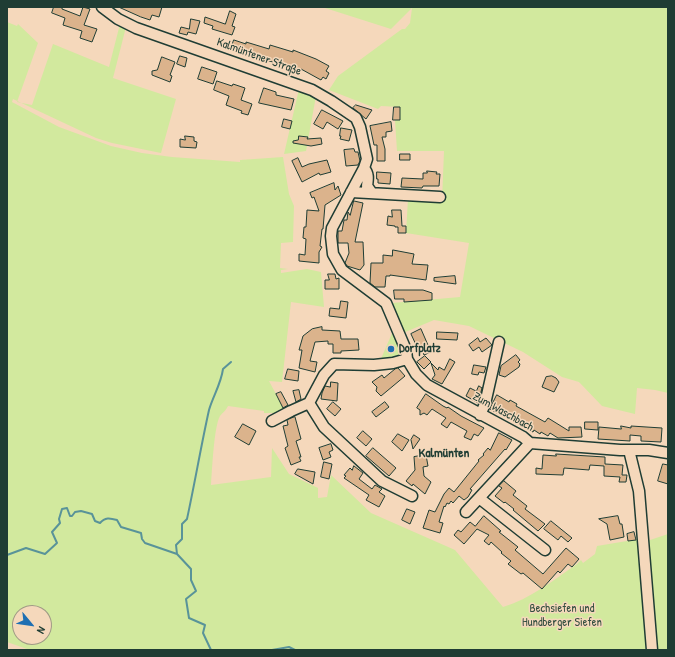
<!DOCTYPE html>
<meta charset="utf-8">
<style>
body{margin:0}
#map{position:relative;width:675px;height:657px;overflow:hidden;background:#f5d8bb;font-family:"Patrick Hand",sans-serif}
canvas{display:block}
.frame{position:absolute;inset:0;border:8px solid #1f3d34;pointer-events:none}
.north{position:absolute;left:12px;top:605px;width:40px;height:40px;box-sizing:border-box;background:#f5d8bb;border:1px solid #9f9a85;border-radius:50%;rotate:119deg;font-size:11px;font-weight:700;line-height:16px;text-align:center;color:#1f3d34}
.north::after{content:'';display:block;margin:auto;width:14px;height:18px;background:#1f6fb2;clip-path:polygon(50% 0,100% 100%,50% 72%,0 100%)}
</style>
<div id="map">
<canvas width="675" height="657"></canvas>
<div class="frame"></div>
<div class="north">N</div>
</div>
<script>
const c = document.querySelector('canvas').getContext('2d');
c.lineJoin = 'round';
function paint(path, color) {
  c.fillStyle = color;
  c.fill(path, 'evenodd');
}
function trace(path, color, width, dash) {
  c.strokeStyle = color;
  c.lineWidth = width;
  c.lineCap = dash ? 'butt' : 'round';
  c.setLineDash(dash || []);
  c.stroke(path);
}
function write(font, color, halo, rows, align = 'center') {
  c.font = font + ' "Patrick Hand",sans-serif';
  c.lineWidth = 3;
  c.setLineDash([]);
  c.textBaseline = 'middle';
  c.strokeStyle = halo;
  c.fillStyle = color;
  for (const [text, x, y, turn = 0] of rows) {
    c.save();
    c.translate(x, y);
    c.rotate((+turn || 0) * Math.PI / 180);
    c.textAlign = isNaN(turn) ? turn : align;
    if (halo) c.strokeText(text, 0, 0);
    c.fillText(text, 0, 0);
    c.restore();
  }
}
paint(new Path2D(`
 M322,7H668V393L655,390L637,388L635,414L602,406L579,382L562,377L523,352L469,326L434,320L403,333L392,303L460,297L469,243L406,233L408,199L442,201L444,151H397L395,120H400V107L381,106L378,109L329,90L338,76L402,29H405L410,23L412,8L391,29Z
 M7,22L17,26L18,24L38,43L17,102L32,105L53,44L109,67L120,24L126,27L113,78L176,99L161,153L112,143L96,138L13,99L12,102L59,127L111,146L142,153L172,157L240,162V160L283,157L289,194L294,206L293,242L281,243L280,268L288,269L281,270V273L307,269L321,272L324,307L291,302L282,382L269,381L285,411L282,413H264V411L228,406C225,412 223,412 220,416C214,426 212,471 211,485L271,477L272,448L289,474L318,488V498L327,497L331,475L371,513L455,550L503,607C530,599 554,580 577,564L581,560L583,563L595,554L597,546L639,539L649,650H30L7,642ZM20,613H44V637H20Z
 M299,89L316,96L306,151L284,154Z
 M393,331C397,339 405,348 399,357L380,361Z
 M668,534V650H655L647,541Z`), '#d2e99e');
trace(new Path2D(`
 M177,554L176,545L182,539V524L187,519C195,482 201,446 209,410C213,396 221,384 223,369L231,362
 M7,555L26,548L45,554L57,543L52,532L60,523L59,519L62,509L67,508L70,516H72L75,512L81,511L92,514L95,521L100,523C105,517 110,518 117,520L121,527L141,533L142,539L145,543L177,554L191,569V580L196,591L186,599L189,618L205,625L203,633L211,650
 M272,650L289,647L295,650`), '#599399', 2);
const building = new Path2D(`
 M54,7H62V9L80,16L83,7L90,9L84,25L97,29L92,42L80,38L82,31L63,25L65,18L52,13Z
 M119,7H162L159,17L152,15L150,20L141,17Z
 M230,11L236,14L232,26L235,27L232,35L212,29L213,26L204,23L205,17L225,24Z
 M191,19L200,21L196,34L188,32L187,35L179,33L181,27L189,29Z
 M234,40L246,44V42L269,49L270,45L293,52V50L316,59L329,66L326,71L329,73L326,79L323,77L321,80L301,69V71L280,62L279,64L231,49Z
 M180,56L187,58L185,67L177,64Z
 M162,57L175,62L170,75L172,76L170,82L152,75V71L157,70Z
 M202,67L217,72L213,84L198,79Z
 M217,81L232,86L233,84L245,88L241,100L252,104L248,115L241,113L242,111L226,105L229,96L214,90Z
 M264,88L276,92V95L294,99L291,110L259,103Z
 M356,105L372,110L366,119L353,108Z
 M394,107H400V120H393Z
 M322,110L343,121L338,129L327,122L323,129L314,124Z
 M284,119L292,121L290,129L282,127Z
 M391,122L392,131L386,132V137H382L385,149V161H377V145H374L370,126Z
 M341,128L352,130L349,141L340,139L341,136H340Z
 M185,136L194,137V141L197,142L196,148L180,147V139L185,140Z
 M299,136L308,137L307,139L321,138L322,144L311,146L293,143V141L298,140Z
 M354,149L355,152H358L360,161L358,165L346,166L344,150Z
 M400,154H410V160H400Z
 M298,158L302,167L309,164L327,160L331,172L320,175L319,173L302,182L292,161Z
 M427,171L437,172L436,174H440L439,186H423L422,188L401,187L402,178L423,179V173H427Z
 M377,172L391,173L390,184L378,183V179H377Z
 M334,183L335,190L338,186L341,195L325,205L323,229H322L320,246L322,247L319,252V263L299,261V254L305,255L306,239L303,238L304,227H306L307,210L319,211L314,197L312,198L310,193Z
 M354,201L363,203L355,242H363L364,265L360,270L347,266L345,263L349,253L348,243H338V231H342L344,220H347L348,212L350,215Z
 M392,210H401L402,226H406V233H398V227H395V226L387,225L388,216L392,217Z
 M393,250L414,254L412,264L428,265L426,280L390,275V276H386L385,287H375L370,283L371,263H383V255L392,256Z
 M328,274H335L336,279L339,278V289H325V280H329Z
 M455,276L456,284L434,281V278Z
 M394,290H423L432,293V300L404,302V299H395Z
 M341,301L348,302L346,318L329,316L330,308L339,309Z
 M322,327V330L340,331L341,339H358L359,350L341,351V353H333V344H328V341L315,342L310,361L317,362L315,372L299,368L302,350H299L303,336L312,329Z
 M421,329L431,352L424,355L420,345L417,347L411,334Z
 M437,332L458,333L457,340L437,339Z
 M478,338L480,342L486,338L492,345L482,352L479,347L473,351L469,345Z
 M516,355L520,360L518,362L520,364L519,367L505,377L499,375L501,366Z
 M425,356L431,362L424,369L417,362Z
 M450,359L455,362L442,384L432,379L435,375L431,363L438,370L439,367L444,370Z
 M474,365L486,367L484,373L479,372L478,375L472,374Z
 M398,368L405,376L381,396L376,391L377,387L372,382L382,375L384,378L395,369Z
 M288,369L299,371L298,381L285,379Z
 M552,376L556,378L559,382L554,392L542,387L546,377Z
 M331,382L338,383L337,401L321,399L322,393L325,386L330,387Z
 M479,386L482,388L478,403L466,396L470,388L476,391Z
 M299,390L301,399L296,402L293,391Z
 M281,392L288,405L283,408L276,394Z
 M426,394L443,406L447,408L448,407L461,416L484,428L478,436L474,434L471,440L464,437L467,431L451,422L447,428L441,424L446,418L432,409L427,415L424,413L420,415V410L417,408Z
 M497,395L509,402L510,400L517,404L516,406L545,422L548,418L569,431V427H581L582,437L558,438L550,433L548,436L541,432L540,434L534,430L533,432L519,425L521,421L499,409L497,413L490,409Z
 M333,402L341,409L335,416L327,409Z
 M385,402L389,407L376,417L372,412Z
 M295,417L301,439L296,441L301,457H299L301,461L291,465L285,448L288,446L283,426L288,425L287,420Z
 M585,422H598V430L585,429Z
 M243,424L256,431L249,445L235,437Z
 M621,426L631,428V426L662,428L661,442L641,441V436L630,435V441L598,439L599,427L621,429Z
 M363,431L372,439L366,446L357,438Z
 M499,433L512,440L506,450L505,449L470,489L472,490L468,497L464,500L459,496L453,503L451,501L449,504L447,503L445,507L444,506L439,522L443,523L440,533L423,528L429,510L435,512L444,494L449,488L454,492L479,461L478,460L484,455L483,454L488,448L490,450Z
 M398,434L409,440L402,451L392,442Z
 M414,435L420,439L413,449L411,440Z
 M331,444L333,450L329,452L331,457L323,460L319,448Z
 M373,448L396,468L389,476L366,456Z
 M556,454L605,457V464L623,465L622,475H627L626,482H619L620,477L604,476V466L590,465L589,470L564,468L563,475L536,474V468L542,469L543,455L556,456Z
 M426,455L428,466L423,467L424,476L431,482L425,494L413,484L412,486L406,481L415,470L414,457Z
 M324,462L332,464L329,479L321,477Z
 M663,464L668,465V484L658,481Z
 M354,466L363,473L359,479L372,489L375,485L382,489L379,492L385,496L379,507L366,500L369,495L344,478L346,476L344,475L350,468L352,470Z
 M298,469L315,472L313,484L295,474Z
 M504,481L516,491L513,495L527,506L525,509L545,524L538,531L513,510L514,509L505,502L504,503L495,496L502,488L499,486Z
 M407,509L415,512L410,524L402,520Z
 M484,516L501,531L499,532L518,547L515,550L543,574L566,548L579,559L572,567L568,564L560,573L558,571L542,589L523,573L521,574L508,564L511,561L501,553L502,552L491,542L489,545L484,541L489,535L477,529L464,544L454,535L458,530L461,532L470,522L475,526Z
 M618,516L620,524H622L624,537L610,540L607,524L599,519Z
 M551,521L572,538L568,542L561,536L558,540L544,529Z
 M634,532L636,540L628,541L627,534Z`);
paint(building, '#dbb38c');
trace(building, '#1f3d34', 1);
const minor = new Path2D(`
 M102,7L118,19L136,28L312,90L331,101L356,118L360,127L367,159L364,168L332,228L331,236L333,254L342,270L386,303L406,350L407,359L416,374L427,385L523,437L530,443L620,450H649L668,453
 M364,168C369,174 368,179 367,186L372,193
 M351,192L440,197
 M407,359L393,363L374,365L334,364L324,375L309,403L324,427L382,481L412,496
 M480,415L485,404L499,342
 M272,421L291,411L309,403
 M530,443L479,498L545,550
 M629,450L639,491L652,650
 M466,512L479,498`);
trace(minor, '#1f3d34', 13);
trace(minor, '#f5d8bb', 10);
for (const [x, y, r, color] of [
 [391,349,4,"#1f6fb2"]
]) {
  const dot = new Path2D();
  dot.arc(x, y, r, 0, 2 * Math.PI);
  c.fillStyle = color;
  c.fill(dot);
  trace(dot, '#f5d8bb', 1.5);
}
write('12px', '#1f3d34', '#f5d8bb', [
 ["Kalmüntener Straße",259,57,20],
 ["Zum Waschbach",503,412,29]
]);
write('bold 12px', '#1f3d34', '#f5d8bb', [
 ["Dorfplatz",399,349]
], 'left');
write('12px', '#314e3f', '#f5d8bb', [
 ["Bechsiefen und",562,609],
 ["Hundberger Siefen",562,623]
]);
write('bold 13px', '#1f3d34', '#f5d8bb', [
 ["Kalmünten",444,454]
]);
</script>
